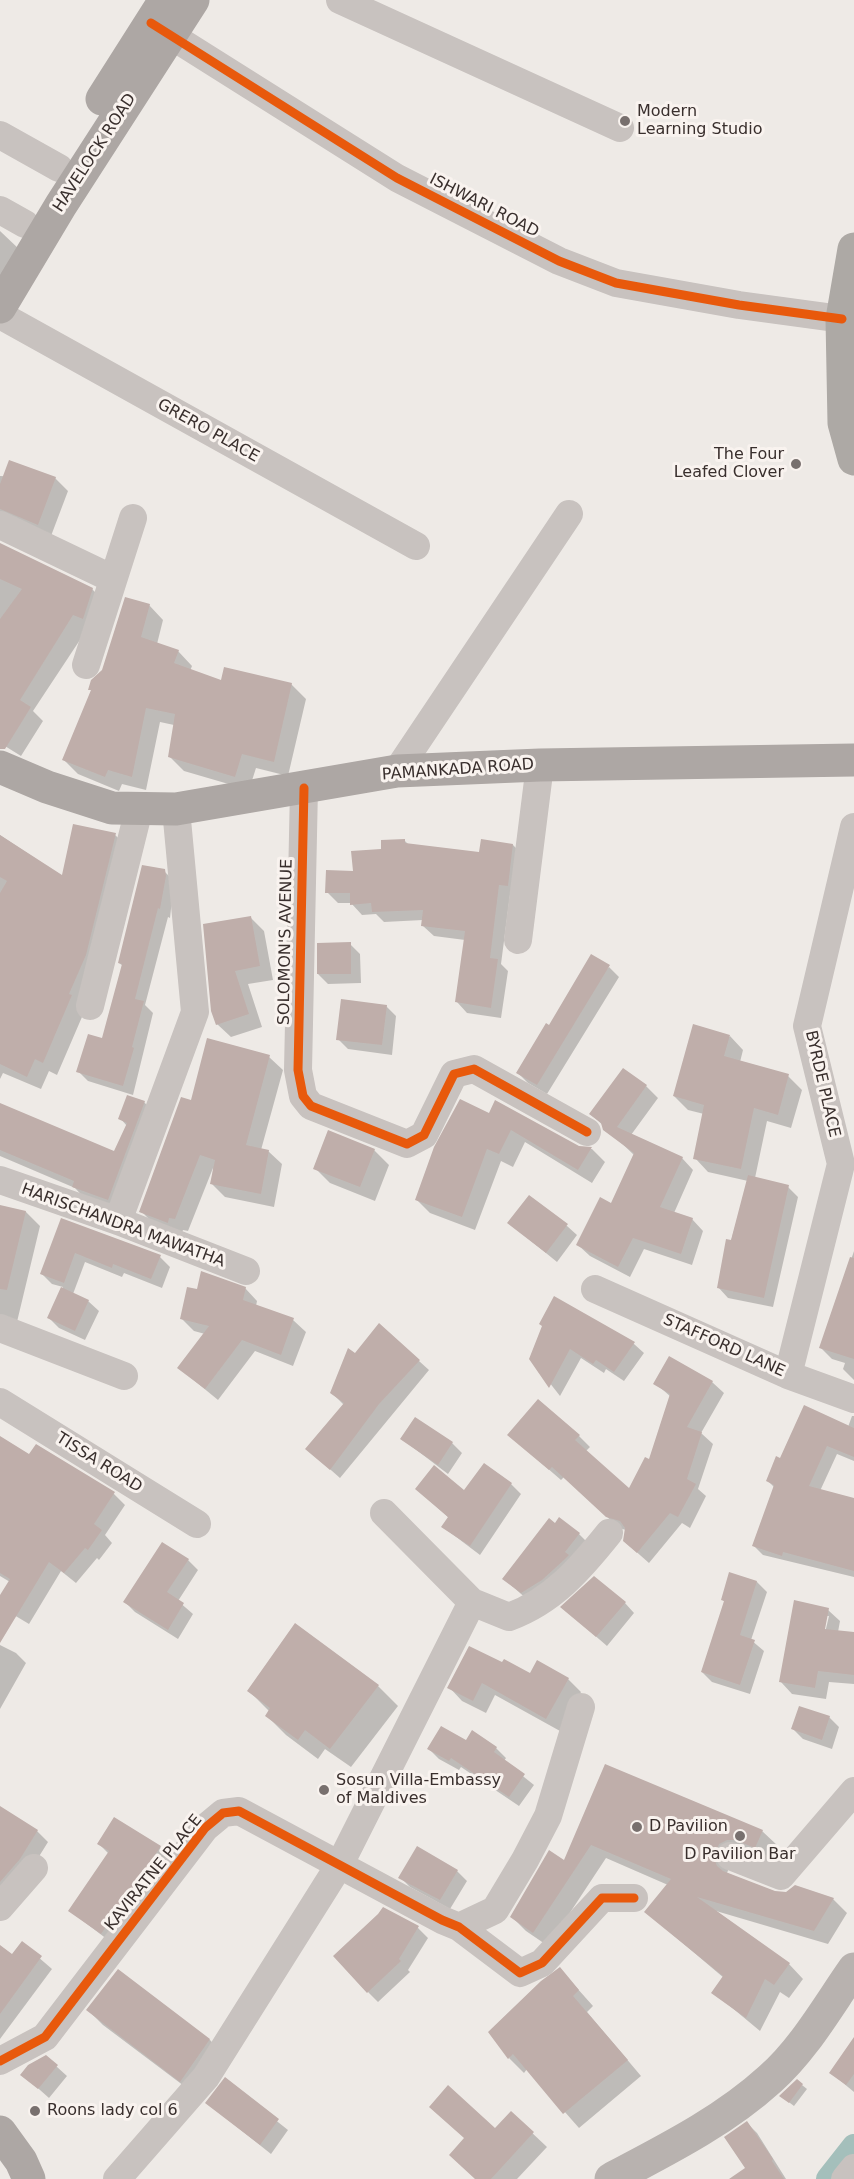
<!DOCTYPE html>
<style>
body{margin:0}
canvas{display:block;background:#eeeae6}
</style>
<canvas width="854" height="2179"></canvas>
<script>
const c = document.querySelector('canvas').getContext('2d');
c.lineJoin = 'round';
function paint(path, color) {
  c.fillStyle = color;
  c.fill(path, 'evenodd');
}
function trace(path, color, width, dash) {
  c.strokeStyle = color;
  c.lineWidth = width;
  c.lineCap = dash ? 'butt' : 'round';
  c.setLineDash(dash || []);
  c.stroke(path);
}
function write(font, color, halo, rows, align = 'center') {
  c.font = font + ' "DejaVu Sans",sans-serif';
  c.lineWidth = 6;
  c.setLineDash([]);
  c.textBaseline = 'middle';
  c.strokeStyle = halo;
  c.fillStyle = color;
  for (const [text, x, y, turn = 0] of rows) {
    c.save();
    c.translate(x, y);
    c.rotate((+turn || 0) * Math.PI / 180);
    c.textAlign = isNaN(turn) ? turn : align;
    if (halo) c.strokeText(text, 0, 0);
    c.fillText(text, 0, 0);
    c.restore();
  }
}
paint(new Path2D(`
 M0,231L19,249L0,283Z
 M0,476L55,478L68,491L51,536L0,527Z
 M0,545L92,589L105,602L33,711L43,721L21,756L0,743Z
 M149,605L163,620L157,644L178,651L192,666L190,671L222,682L291,684L306,699L288,776L256,768L249,790L184,771L169,756L174,725L160,722L146,790L122,784L119,791L78,774L64,760L92,691L90,689Z
 M0,835L63,877L115,835L129,848L85,1010L57,1075L49,1071L41,1089L3,1073L0,1079Z
 M404,840L409,845L480,853L513,845L524,856L510,895L501,964L508,971L501,1018L467,1013L457,1002L465,940L434,936L423,926V920L384,922L376,914L362,915L351,903H338L327,892L383,850Z
 M164,871L174,881L170,918L168,917L145,1005L153,1013L133,1095L88,1081L78,1071L104,1040L123,966L119,963Z
 M250,917L264,931L273,980L248,984L262,1027L231,1037L217,1024Z
 M350,944L360,954L361,983L328,984L318,974Z
 M609,967L619,977L547,1094L528,1083L518,1073L550,1027Z
 M386,1006L396,1016L392,1055L348,1049L338,1039Z
 M730,1036L743,1050L740,1062L788,1076L802,1090L791,1128L767,1121L755,1178L788,1187L798,1197L773,1307L728,1298L718,1287L748,1181L708,1172L695,1158L704,1114L688,1110L674,1096Z
 M269,1057L283,1070L261,1150L268,1151L282,1164L274,1207L225,1197L212,1184L213,1168L188,1231L183,1230L181,1235L154,1224L141,1211L192,1102Z
 M646,1086L658,1098L631,1135L682,1158L693,1170L674,1213L692,1219L703,1231L692,1265L644,1249L630,1277L590,1256L578,1245L611,1205L634,1155L591,1114Z
 M144,1102L157,1116L122,1213L87,1201L75,1188L0,1156V1105L115,1153L127,1126L120,1118Z
 M490,1115L579,1148L592,1149L605,1162L592,1183L525,1142L513,1167L501,1161L475,1230L430,1213L417,1200Z
 M374,1150L389,1165L375,1201L330,1183L315,1168Z
 M0,1206L26,1212L40,1226L16,1326L0,1320Z
 M61,1220L160,1257L170,1267L162,1288L124,1273L122,1277L85,1262L73,1294L88,1301L99,1311L85,1340L59,1328L49,1318L63,1287L52,1284L42,1274Z
 M509,1223L567,1226L577,1235L557,1262Z
 M854,1251V1380L843,1369L845,1363L832,1359L821,1348Z
 M245,1288L257,1301L256,1306L293,1320L306,1332L293,1366L255,1351L218,1400L179,1368L205,1334L194,1331L182,1319L198,1291Z
 M379,1325L429,1370L340,1478L307,1449L344,1405L332,1393L355,1355Z
 M543,1327L634,1344L644,1353L624,1381L606,1369L604,1373L581,1358L560,1396L531,1359Z
 M712,1382L724,1393L701,1433L713,1444L698,1489L706,1496L690,1528L682,1523L649,1563L624,1541L626,1530L619,1528L564,1477L561,1480L509,1435L579,1436L590,1447L586,1451L629,1490L650,1461L671,1397L655,1383Z
 M852,1416H854V1461L837,1454L820,1491L854,1500V1577L763,1555L754,1546L775,1488L768,1481L781,1460L848,1427Z
 M0,1437L29,1456L114,1494L125,1505L105,1535L112,1543L99,1560L97,1558L76,1583L61,1571L29,1624L9,1612L0,1603L10,1582L0,1576Z
 M402,1439L452,1443L462,1453L448,1474Z
 M511,1484L521,1494L480,1555L443,1527L449,1518L417,1489L465,1492Z
 M555,1525L579,1534L594,1549L537,1608L504,1579Z
 M188,1560L198,1570L178,1601L193,1614L178,1639L135,1612L125,1602Z
 M730,1573L757,1582L767,1592L751,1640L764,1651L750,1694L712,1682L702,1672L725,1602L722,1599Z
 M625,1603L634,1613L607,1646L562,1607Z
 M828,1610L840,1621L838,1632L854,1634V1684L829,1682L826,1699L792,1694L781,1682ZM826,1616H829L824,1637Z
 M295,1625L378,1686L398,1706L351,1767L325,1749L318,1759L286,1735L267,1716L270,1712L249,1691Z
 M0,1645L16,1653L26,1663L0,1709Z
 M503,1664L530,1675L568,1679L581,1692L560,1731L495,1695L486,1713L462,1701L449,1687Z
 M829,1717L839,1727L832,1749L803,1739L793,1729Z
 M466,1742L496,1748L506,1758L504,1761L534,1785L519,1806L461,1767L459,1770L439,1759L429,1749Z
 M606,1766L762,1831L777,1845L770,1861L733,1858L727,1873L775,1893L833,1899L847,1913L828,1944L716,1911L789,1964L803,1979L789,1998L780,1992L760,2031L713,1992L724,1978L646,1912L668,1885L606,1858L548,1946L526,1931L512,1917L564,1863Z
 M0,1818L37,1831L48,1842L30,1871L0,1904Z
 M99,1844L160,1847L170,1857L112,1943L70,1911L109,1854Z
 M457,1871L467,1881L450,1909L410,1887L400,1877Z
 M383,1909L418,1928L428,1938L408,1970L410,1972L378,2002L368,1992L379,1915Z
 M22,1943L52,1969L0,2039V1953L12,1956Z
 M560,1969L593,2006L587,2012L641,2076L579,2128L527,2069L524,2073L509,2058Z
 M118,1971L210,2040L224,2055L196,2095L103,2025L88,2010Z
 M854,2049V2092L831,2073Z
 M46,2057L67,2076L49,2098L22,2074Z
 M225,2080L288,2130L271,2154L207,2103Z
 M802,2085L807,2089L794,2106L786,2100Z
 M511,2113L547,2147L517,2179H476L465,2139L495,2130Z
 M747,2123L757,2133L786,2179H752Z`), '#0003');
trace(new Path2D(`
 M828,2179L854,2146`), '#a4bfbb', 24);
paint(new Path2D(`
 M9,460L56,477L38,525L0,509V484Z
 M0,543L93,588L83,619L73,615L20,700L31,707L5,749H0V619L22,589L0,579Z
 M125,597L150,604L141,637L179,650L174,663L221,680L224,667L292,683L274,762L242,754L235,777L168,757L175,714L146,708L132,777L108,770L105,777L62,760L91,690H88L91,680L102,670Z
 M73,824L116,833L86,955L69,994L72,995L43,1063L35,1059L27,1077L0,1064V893L7,881L0,877V835L62,875Z
 M405,839V843L479,852L481,839L513,844L508,886L499,885L490,958L498,959L491,1008L455,1002L465,931L421,926L423,910L372,912L371,903L350,905V893H325L326,870L353,871L351,851L381,849V840Z
 M142,865L165,869L166,876L160,909L158,908L135,999L144,1001L132,1047L134,1048L123,1086L76,1072L88,1034L102,1038L122,964L118,963Z
 M251,916L260,966L235,971L249,1014L216,1025L211,1011L203,924Z
 M351,942V974H317V943Z
 M591,954L610,965L537,1085L516,1073L546,1023L549,1025Z
 M341,999L387,1005L382,1045L336,1040Z
 M693,1024L730,1035L724,1056L789,1074L778,1115L754,1108L741,1169L693,1159L704,1105L673,1096Z
 M207,1038L270,1055L246,1145L269,1150L261,1194L210,1184L215,1160L200,1155L175,1219L169,1218L168,1223L139,1212L181,1097L191,1100Z
 M623,1068L647,1085L617,1127L683,1157L660,1207L693,1218L681,1254L633,1238L618,1267L576,1245L600,1197L611,1203L634,1153L603,1130L601,1123L589,1114Z
 M127,1095L145,1101L108,1200L72,1187L74,1181L0,1150V1103L114,1151L127,1123L118,1119Z
 M460,1099L489,1113L495,1100L579,1146L592,1147L578,1170L511,1130L499,1154L487,1149L462,1217L415,1200L434,1147Z
 M328,1130L375,1149L360,1187L313,1169Z
 M748,1175L789,1185L764,1298L717,1288L726,1239L731,1240Z
 M529,1195L568,1224L546,1253L507,1223Z
 M0,1205L26,1211L7,1290L0,1289Z
 M61,1218L161,1255L151,1279L113,1264L112,1268L75,1253L64,1283L40,1274Z
 M850,1257L854,1258V1359L819,1348Z
 M201,1271L246,1287L243,1300L294,1318L281,1355L242,1340L205,1389L177,1368L209,1326L180,1319L187,1287L197,1289Z
 M61,1287L89,1300L75,1331L47,1318Z
 M554,1296L635,1342L614,1372L596,1360L593,1364L570,1349L549,1388L529,1359L542,1326L539,1324Z
 M379,1323L420,1360L379,1404L330,1470L305,1449L344,1403L330,1393L348,1348L355,1353Z
 M669,1356L713,1381L687,1427L702,1432L687,1479L696,1484L678,1517L670,1513L637,1553L623,1541L625,1528L620,1521L606,1517L552,1467L549,1470L507,1435L538,1399L580,1435L575,1440L629,1488L645,1457L649,1459L670,1394L653,1384Z
 M804,1405L854,1428V1457L827,1446L809,1486L854,1498V1571L783,1552L782,1556L752,1546L774,1485L766,1481L776,1456L780,1458Z
 M415,1417L453,1442L438,1465L400,1439Z
 M0,1436L29,1454L36,1444L115,1492L94,1524L102,1530L88,1550L85,1548L64,1573L49,1562L0,1643V1595L10,1579L0,1573Z
 M484,1463L512,1483L470,1546L441,1527L448,1517L415,1489L434,1465L464,1490Z
 M559,1517L580,1533L565,1552L569,1555L565,1559L542,1580L521,1593L502,1579L549,1518L555,1523Z
 M162,1542L189,1559L167,1592L184,1603L168,1630L123,1602Z
 M729,1572L757,1581L740,1635L755,1640L740,1685L701,1672L724,1601L721,1600Z
 M594,1576L626,1602L596,1637L560,1607Z
 M794,1600L829,1608L825,1629L854,1632V1675L818,1671L815,1688L779,1682Z
 M295,1623L379,1685L330,1749L305,1730L298,1740L265,1716L270,1708L247,1691Z
 M469,1646L502,1662L504,1659L530,1673L537,1660L569,1678L546,1719L482,1683L473,1701L447,1688Z
 M799,1706L830,1716L822,1740L791,1729Z
 M441,1726L466,1740L472,1730L497,1747L494,1752L525,1774L509,1797L451,1758L449,1761L427,1749Z
 M605,1764L763,1830L755,1848L735,1840H727L719,1844L714,1858L717,1866L723,1871L775,1891L786,1892L795,1885L834,1898L814,1931L697,1897L790,1963L774,1985L765,1979L746,2018L711,1993L723,1976L644,1912L671,1879L591,1845L533,1933L510,1917L549,1850L564,1860Z
 M0,1806L38,1830L20,1859L0,1882Z
 M114,1817L161,1846L101,1934L68,1911L109,1851L97,1844Z
 M417,1846L458,1870L440,1900L398,1878Z
 M383,1907L419,1926L399,1959L401,1961L367,1993L333,1956L378,1914Z
 M22,1941L42,1956L0,2014V1945L12,1954Z
 M560,1967L579,1990L573,1996L628,2060L563,2114L513,2054L508,2059L488,2032L541,1981Z
 M118,1969L210,2039L180,2082L86,2010Z
 M854,2037V2074L846,2085L829,2073Z
 M46,2055L58,2065L38,2089L20,2075L28,2065Z
 M225,2077L279,2119L260,2145L205,2103Z
 M797,2079L803,2084L789,2103L779,2096Z
 M448,2085L495,2128L511,2111L534,2132L491,2179H475L449,2155L464,2138L429,2107Z
 M747,2121L773,2159L772,2161L784,2179H729L745,2168L724,2137Z`), '#bfaeaa');
trace(new Path2D(`
 M340,0L620,128
 M151,23L397,178L559,261L616,283L739,305L842,319
 M0,135L59,168
 M0,210L25,224
 M0,315L416,546
 M0,525L113,579
 M86,665L133,518
 M397,771L569,514
 M304,788L298,1070L303,1096L311,1106L407,1144L424,1135L454,1074L474,1069L587,1132
 M518,940L540,765
 M90,1006L139,809
 M0,1180L118,1221L246,1271
 M118,1221L195,1012L176,809
 M595,1289L788,1375L854,1399
 M0,1328L124,1376
 M788,1375L841,1164L807,1026L854,827
 M0,1402L197,1524
 M384,1513L472,1602L509,1617C553,1601 581,1568 609,1533
 M730,1856L781,1876L854,1791
 M0,1907L34,1868
 M459,1927L495,1910L525,1860L548,1816L581,1707
 M0,2061L45,2037L205,1828L223,1813L239,1811L442,1920L459,1927L520,1973L542,1963L602,1898H634
 M117,2179L206,2077L340,1864L472,1602
 M845,2179L854,2168`), '#c8c2bf', 28);
trace(new Path2D(`
 M611,2179C666,2150 724,2121 770,2079C804,2049 828,2006 854,1969`), '#b8b2af', 33);
trace(new Path2D(`
 M102,99L165,0
 M0,307L61,205L193,0
 M0,767L47,787L112,808L176,809L397,771L540,765L854,760
 M0,2132L21,2161L29,2179`), '#ada7a4', 33);
trace(new Path2D(`
 M854,249L842,319L844,423L854,459`), '#ada9a5', 33);
trace(new Path2D(`
 M151,23L397,178L559,261L616,283L739,305L842,319
 M304,788L298,1070L303,1096L311,1106L407,1144L424,1135L454,1074L474,1069L587,1132
 M0,2061L45,2037L205,1828L223,1813L239,1811L442,1920L459,1927L520,1973L542,1963L602,1898H634`), '#e8590c', 9);
for (const [x, y, r, color] of [
 [625,121,6,"#78706e"],
 [796,464,6,"#78706e"],
 [324,1790,6,"#78706e"],
 [637,1827,6,"#78706e"],
 [740,1836,6,"#78706e"],
 [35,2111,6,"#78706e"]
]) {
  const dot = new Path2D();
  dot.arc(x, y, r, 0, 2 * Math.PI);
  c.fillStyle = color;
  c.fill(dot);
  trace(dot, '#f9f3ef', 2);
}
write('16px', '#392f2d', '#f9f3ef', [
 ["Modern",637,112],
 ["Learning Studio",637,130],
 ["The Four",784,455,"right"],
 ["Leafed Clover",784,473,"right"],
 ["Sosun Villa-Embassy",336,1781],
 ["of Maldives",336,1799],
 ["D Pavilion",649,1827],
 ["D Pavilion Bar",740,1855,"center"],
 ["Roons lady col 6",47,2111]
], 'left');
write('16px', '#392f2d', '#f9f3ef', [
 ["HAVELOCK ROAD",95,153,-57],
 ["ISHWARI ROAD",484,206,27],
 ["GRERO PLACE",208,431,29],
 ["PAMANKADA ROAD",458,770,-4],
 ["SOLOMON'S AVENUE",286,942,-89],
 ["BYRDE PLACE",822,1084,77],
 ["HARISCHANDRA MAWATHA",123,1226,20],
 ["STAFFORD LANE",724,1346,24],
 ["TISSA ROAD",99,1463,32],
 ["KAVIRATNE PLACE",154,1873,-51]
]);
</script>
